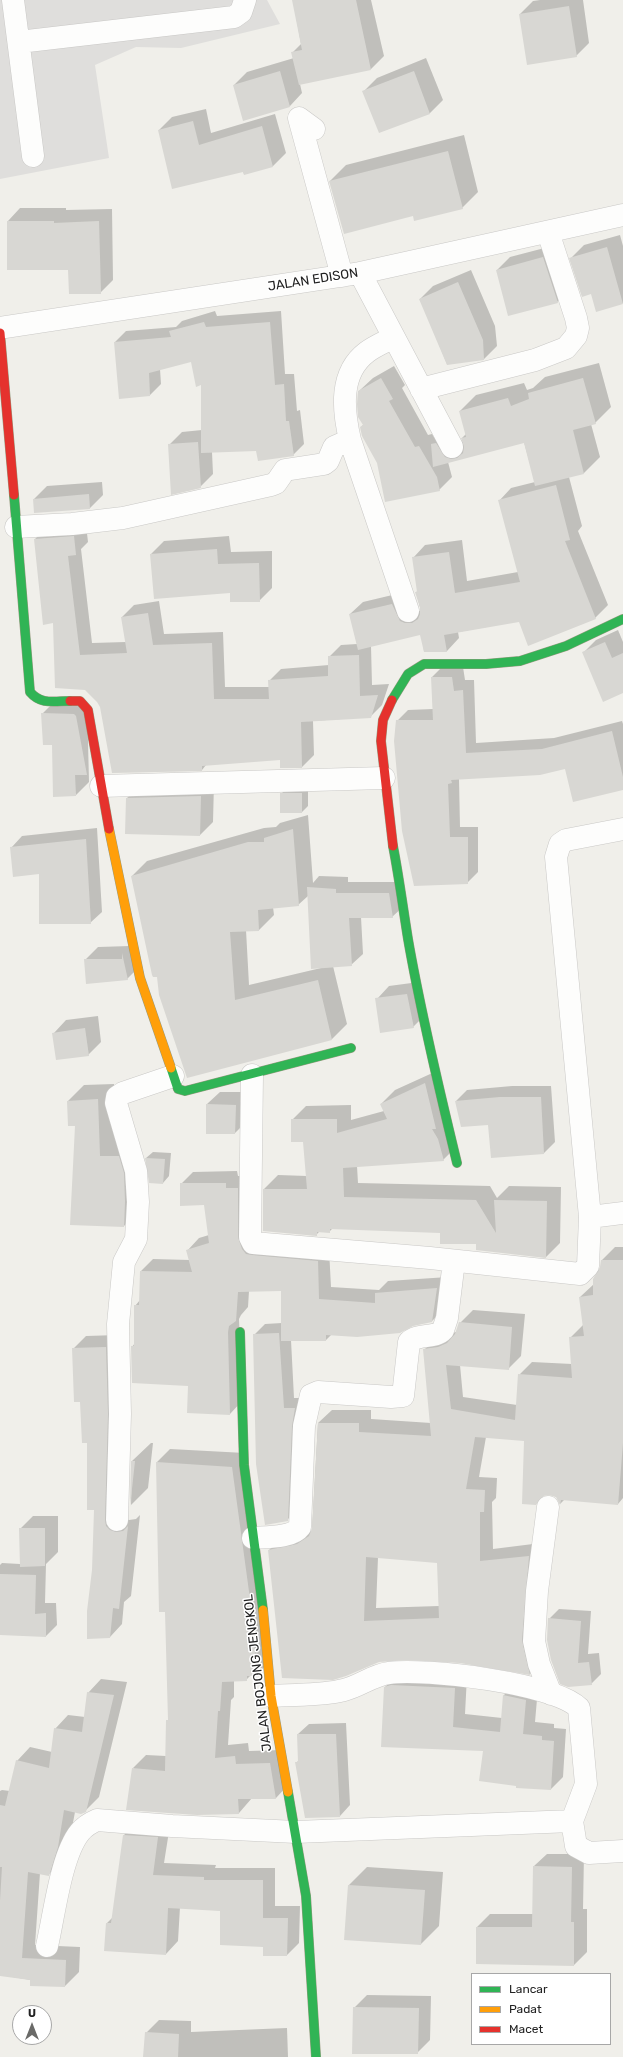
<!DOCTYPE html>
<style>
body{margin:0}
#map{position:relative;width:623px;height:2057px;overflow:hidden;background:#f0efea;font-family:Rubik,sans-serif}
canvas{display:block}
.legend{position:absolute;left:471px;top:1973px;width:140px;height:72px;box-sizing:border-box;background:#fff;border:1px solid #a7a7a7;margin:0;padding:5px 7px;list-style:none;font-size:12px;color:#222}
.legend li{display:flex;align-items:center;gap:8px;height:20px}
.legend b{width:20px;border:1px solid #a7a7a7}
.north{position:absolute;left:12px;top:2005px;width:40px;height:40px;box-sizing:border-box;background:#fff;border:1px solid #a7a7a7;border-radius:50%;rotate:0deg;font-size:11px;font-weight:700;line-height:16px;text-align:center;color:#222}
.north::after{content:'';display:block;margin:auto;width:14px;height:18px;background:#6a6a68;clip-path:polygon(50% 0,100% 100%,50% 72%,0 100%)}
</style>
<div id="map">
<canvas width="623" height="2057"></canvas>
<ul class="legend">
<li><b style="height:5px;background:#30b455"></b>Lancar</li>
<li><b style="height:5px;background:#ff9f0a"></b>Padat</li>
<li><b style="height:5px;background:#e5322d"></b>Macet</li>
</ul>
<div class="north">U</div>
</div>
<script>
const c = document.querySelector('canvas').getContext('2d');
c.lineJoin = 'round';
function paint(path, color) {
  c.fillStyle = color;
  c.fill(path, 'evenodd');
}
function trace(path, color, width, dash) {
  c.strokeStyle = color;
  c.lineWidth = width;
  c.lineCap = dash ? 'butt' : 'round';
  c.setLineDash(dash || []);
  c.stroke(path);
}
function write(font, color, halo, rows, align = 'center') {
  c.font = font + ' Rubik,sans-serif';
  c.lineWidth = 3;
  c.setLineDash([]);
  c.textBaseline = 'middle';
  c.strokeStyle = halo;
  c.fillStyle = color;
  for (const [text, x, y, turn = 0] of rows) {
    c.save();
    c.translate(x, y);
    c.rotate((+turn || 0) * Math.PI / 180);
    c.textAlign = isNaN(turn) ? turn : align;
    if (halo) c.strokeText(text, 0, 0);
    c.fillText(text, 0, 0);
    c.restore();
  }
}
paint(new Path2D(`
 M0,0H267L280,24L181,48L136,47L95,65L109,158L0,179Z`), '#dfdedc');
paint(new Path2D(`
 M293,0H371L384,56L371,69L300,84L302,93L290,106L234,85L247,72L294,58L293,52L301,44Z
 M540,0H583L589,43L576,56L520,14L533,1Z
 M426,58L443,100L430,113L380,132L364,91L377,78Z
 M206,109L211,133L275,114L286,153L273,166L244,174L243,171L159,130L172,117Z
 M464,135L478,192L462,208L413,215L330,181L346,165Z
 M20,208H66V210L112,209L113,280L100,293L69,269H8V221Z
 M620,235L623,246V303L597,311L592,293L571,258L584,245Z
 M556,245L570,289L557,302L497,270L510,257Z
 M471,270L495,326L497,346L484,359L447,364L420,299L433,286Z
 M215,311L217,316L281,311L285,374H294L297,411L300,410L304,444L293,455L257,450L212,452L213,474L200,487L169,445L182,432L202,430V384L192,360L160,369L161,384L150,395L115,342L126,331L176,327L182,321Z
 M599,363L611,407L595,423L591,424L600,457L584,473L569,477L582,526L578,531L608,605L595,618L520,621L458,632L459,638L447,651H424L421,633L371,646L372,685L389,684L382,705L370,717L313,721L314,755L302,767L281,758L206,765L202,770L101,707L54,622L35,539L47,527L86,525L88,542L81,549L92,643L126,642L122,617L134,605L159,601L164,634L223,632L225,687H269V681L281,669L329,665V657L341,645L357,644L350,614L363,602L405,592L418,611H421L416,592L418,591L413,558L425,545L462,540L467,581L518,572L499,501L511,488L535,482L524,442L448,462L452,477L439,490L378,463L361,427L364,424L359,391L373,378L394,366L405,385L402,388L428,435L432,434L436,440L448,428L464,443L462,438L466,434L460,411L476,395L524,383L527,390L533,388L545,377Z
 M102,482L103,495L90,508L35,512L34,499L47,486Z
 M229,536L231,552L272,551V588L259,601L151,554L164,541Z
 M618,630L623,642V692L583,653L596,640Z
 M443,666L463,667L465,680H474L476,743L554,738L622,721L623,724V789L566,767L459,779L460,827H478V872L467,883L397,721L408,710L433,709L432,677Z
 M55,701H87L89,782L76,795L42,714Z
 M214,783L213,822L200,835L126,833L127,798L140,785Z
 M288,787H308V806L302,812L281,794Z
 M308,815L313,883L319,876L348,877V882H401L404,906L392,917H361L363,954L351,965L333,966L347,1024L332,1039L188,1076L158,976L132,876L147,861L264,828L276,827L280,823ZM308,896L321,968L249,985L246,930H259L274,915L273,907L298,905Z
 M97,828L102,912L90,923L40,873L11,848L22,836Z
 M130,946L140,966L127,979L85,960L98,947Z
 M419,982L426,1014L413,1027L377,999L389,986Z
 M98,1016L101,1042L88,1055L54,1033L66,1020Z
 M439,1070L457,1146L443,1160L357,1166L358,1183L490,1186L497,1198L509,1186L561,1187L560,1243L546,1257L477,1243L441,1232L333,1228L329,1232L320,1231L316,1235L264,1189L278,1175L307,1176L304,1141L292,1120L306,1106L351,1105V1120L384,1111L381,1104L395,1090Z
 M114,1084L116,1140L140,1210L124,1226L76,1125L68,1101L84,1085Z
 M512,1086H551L555,1142L544,1153L489,1124L456,1101L467,1090Z
 M220,1092H249L248,1120L235,1133L207,1104Z
 M153,1152L171,1153L169,1176L163,1183L146,1158Z
 M237,1171L238,1176H250L254,1237L329,1249L331,1287L379,1290L388,1281L448,1277L444,1309L432,1321L332,1334L326,1340H291L294,1398H306L298,1509L287,1520L254,1335L265,1324L282,1323V1290L249,1291L248,1307L241,1315L239,1319L242,1401L230,1414L132,1347L135,1343V1306L140,1300L141,1271L153,1259L190,1260L187,1251L199,1238L209,1235L205,1204L181,1184L193,1172Z
 M615,1247H623V1498L618,1504L565,1499L560,1504L557,1497L549,1494H545L535,1504L525,1440L486,1437L479,1477L497,1478L496,1498L492,1502L493,1549L541,1543L542,1661L530,1674L460,1662L406,1659L269,1550L282,1537L312,1531L318,1423L332,1410H371V1419L431,1423L424,1350L437,1337L456,1332L460,1323L473,1310L525,1314L521,1356L508,1369L460,1365L463,1397L517,1405L519,1375L532,1362L572,1364L570,1338L584,1324L580,1297L594,1284L601,1267L602,1260ZM378,1557L438,1562L439,1606L376,1608Z
 M118,1335L123,1518L129,1520L136,1519L140,1515L131,1596L124,1602L122,1624L110,1637L93,1570L95,1509L88,1442L73,1349L86,1336Z
 M151,1443H153L148,1488L131,1505L132,1461Z
 M170,1449L245,1453L270,1662L256,1675H251L246,1680H234V1697L231,1700L228,1745L248,1743L249,1751L283,1750L289,1784L276,1798H252L239,1813L197,1814L133,1768L146,1755L166,1756L167,1721L169,1719L166,1611L157,1462Z
 M33,1516H58V1552L46,1564L45,1603H56L57,1625L46,1636L0,1634V1565L2,1563L20,1564V1529Z
 M559,1609L591,1611L588,1654L599,1653L601,1674L591,1684L549,1619Z
 M397,1675L467,1676L465,1714L502,1718L504,1695L516,1683L538,1688L535,1722L554,1724V1728L566,1729L563,1777L551,1789L484,1750L385,1687Z
 M101,1679L127,1682L99,1797L85,1811L75,1812L71,1833L62,1861L48,1875L40,1873L35,1945L80,1947L79,1972L65,1986L31,1985V1980L0,1975V1791L2,1790L10,1791L17,1761L30,1747L52,1752L55,1729L68,1715L85,1717L88,1693Z
 M346,1723L350,1805L340,1816L296,1763L299,1760L298,1734L309,1724Z
 M136,1823L170,1825L164,1863L216,1865L215,1868H275V1906H300L299,1943L287,1955L264,1946L221,1910L180,1907L178,1941L166,1954L107,1923L113,1917L124,1835Z
 M547,1854H584L583,1909H587V1952L574,1965L477,1927L490,1914H533L534,1866Z
 M367,1867L443,1872L439,1926L421,1944L345,1939L349,1885Z
 M367,1995L431,1996L430,2040L417,2053L354,2008Z
 M159,2020L191,2021V2032L287,2028L288,2057H144L146,2033Z`), '#0003');
paint(new Path2D(`
 M292,0H356L371,70L299,85L291,52L302,50Z
 M569,6L577,57L527,65L519,14Z
 M280,71L290,107L243,121L233,85Z
 M414,71L430,114L379,133L362,91Z
 M193,121L199,145L262,126L273,167L244,175L243,172L172,189L158,130Z
 M448,151L463,209L414,221L413,216L344,234L329,181Z
 M7,221H54V223L99,221L101,294H69L68,270H7Z
 M607,247L623,304L596,312L591,294L582,297L569,258Z
 M543,257L558,303L508,316L496,270Z
 M458,282L483,340L484,360L447,365L419,299Z
 M204,322L206,327L270,322L275,385L284,384L286,421H289L294,456L258,461L256,451L201,453V385L196,387L191,362L149,373L150,396L119,399L114,342L171,337L169,331Z
 M381,378L393,399L389,401L415,447L419,446L437,477L440,491L385,502L377,463L362,436L360,427L363,425L358,417L357,404L358,391Z
 M583,378L596,424L573,430L584,474L535,486L524,443L433,467L431,444L436,443L445,457L451,459L457,458L463,453L464,447L461,438L466,437L459,411L508,398L511,406L529,399L528,393Z
 M198,442L201,488L171,495L168,444Z
 M556,485L570,540L565,541L596,619L528,646L519,622L444,635L447,652H424L420,635L358,650L349,614L392,604L400,621L405,623H412L418,619L420,614V607L415,592H417L412,557L449,552L455,593L520,582L498,500Z
 M89,494L90,509L34,513L33,499Z
 M74,536L76,555L68,556L80,655L127,653L121,617L148,613L153,645L212,643L214,699H269L268,680L328,676V656L359,655L360,696L378,695L371,718L301,722L302,768H280V760L202,766V771L112,773L100,707L97,702L85,690L55,688L53,623L43,625L34,539Z
 M217,549L218,564L259,563L260,602H230V593L154,599L150,554Z
 M605,642L612,658L623,653V693L603,702L582,652Z
 M431,677H452L454,691L463,690L466,753L542,749L612,731L623,777V790L573,802L565,769L540,775L451,780L452,783L448,784L450,837H468V884L414,886L402,831L394,741L396,720H433Z
 M41,713L74,714L76,716L87,775H75L76,796L53,797L52,745H43Z
 M280,793H302V813H280Z
 M201,796L200,836L125,834L126,798Z
 M293,829L299,906L258,910L259,931L230,932L235,1000L318,980L332,1040L187,1078L159,995L157,977H153L152,975L131,876L248,842H264V838Z
 M86,839L91,924H39V874L13,877L10,847Z
 M307,887L336,889V893H389L393,918H349L352,966L311,969Z
 M122,953L128,980L86,984L84,959H122Z
 M407,994L414,1028L380,1033L375,998Z
 M85,1028L89,1056L56,1060L52,1033Z
 M425,1083L436,1129H432L438,1139L444,1161L343,1168L344,1197L476,1200L496,1233L494,1200L547,1201L546,1258L476,1250V1244H440V1233L330,1229V1233L317,1232V1236L263,1231V1189H307L303,1142H291V1119H337V1133L387,1119L380,1104Z
 M500,1097H541L544,1154L491,1158L488,1125L461,1127L455,1101Z
 M98,1099L100,1156H119L124,1173L125,1202L124,1227L70,1225L75,1126H68L67,1101Z
 M206,1104L236,1105L235,1134H206Z
 M145,1158L165,1159L163,1184L149,1183Z
 M180,1183H226V1188H238V1237L242,1249L246,1254L252,1255L318,1261L319,1299L375,1303V1293L437,1288L432,1322L413,1326L400,1333L357,1337L326,1335V1341H281V1291L238,1292L236,1321L229,1326L228,1332L230,1415L187,1413L188,1386L132,1383L131,1346H134V1305H139L140,1271L192,1272L186,1250L209,1243L204,1205L180,1206Z
 M601,1260H623V1443L618,1505L561,1500L560,1505L556,1497L549,1495L543,1496L536,1505L522,1504L524,1441L475,1437L466,1489L485,1490L484,1512H480V1561L529,1556L522,1640L530,1675L460,1663L406,1660L379,1662L346,1676L333,1680L282,1678L268,1550L297,1544L309,1536L312,1528L318,1423H359V1432L431,1436L423,1349L438,1347L447,1343L455,1334L459,1322L512,1327L509,1370L446,1365L451,1409L515,1420L518,1374L572,1378L569,1337L584,1336L579,1297L593,1295V1279L600,1267ZM366,1557L437,1563L439,1618L364,1621Z
 M279,1333L284,1408H295L292,1426L288,1521L265,1525L256,1464L253,1334Z
 M106,1347L108,1414L105,1520L106,1526L110,1530L116,1532L123,1531L128,1526L119,1609L113,1608L110,1638L87,1639V1611L92,1570L94,1510H87V1443H82L80,1402H74L72,1348Z
 M131,1461H135L130,1507Z
 M156,1462L232,1467L250,1599L257,1676H247V1681L222,1682L220,1711H218L215,1758L235,1756L236,1764L270,1763L276,1799H238L239,1814L197,1815L126,1810L132,1768L165,1771L166,1720H168L165,1612H159Z
 M19,1528H45V1566L20,1567Z
 M0,1574L36,1575L35,1614L46,1613V1637L0,1635Z
 M548,1618L581,1621L578,1663L589,1662L592,1685L568,1687L560,1684L551,1660L547,1640Z
 M391,1685L455,1688L453,1727L500,1732L503,1695L526,1700L523,1734L542,1736V1740L554,1741L551,1790L516,1788V1786L479,1781L483,1751L381,1747L384,1687Z
 M87,1692L114,1695L86,1812L81,1814L64,1810L58,1847L49,1876L28,1872L22,1958L66,1960L65,1987L30,1986V1980L0,1976V1901L2,1867H0V1805L5,1806L16,1760L49,1768L54,1728L82,1732Z
 M297,1734H336L340,1817L305,1818L295,1762H298Z
 M123,1835L158,1837L153,1875L204,1877V1880H263V1918H288L287,1956H263V1947L220,1945V1911L168,1908L166,1955L104,1951L106,1923H111Z
 M533,1866L572,1867L571,1922H574V1966L476,1964V1927H532Z
 M348,1885L425,1890L421,1945L344,1940Z
 M353,2007L419,2008L418,2054H352Z
 M145,2032L179,2034L178,2057H143Z`), '#d8d7d3');
const street = new Path2D(`
 M13,0L33,156
 M19,42L234,17L241,12L245,0
 M314,129L299,118L342,276
 M360,273L452,447
 M0,328L360,273L623,215
 M394,337C385,342 375,346 367,352C339,373 343,410 350,440L408,611
 M421,389L535,360L566,348L576,336L578,328L576,318L548,232
 M16,527L72,524L123,518L271,485L276,483L285,470L324,464L328,461L334,447L350,440
 M101,786L384,778
 M252,1075L250,1237L253,1243L430,1258L580,1274L588,1266L590,1217L623,1213
 M590,1217L556,857L560,844L566,840L623,829
 M548,1507L537,1591L534,1641L539,1664L551,1694
 M117,1520L120,1414L118,1324L124,1262L136,1239L138,1202L136,1171L116,1103L117,1097L123,1093L173,1076
 M253,1538C267,1537 292,1538 300,1527L304,1426L311,1395L318,1392L391,1397L403,1396L409,1342C418,1333 435,1339 443,1330L447,1318L454,1261
 M271,1696C295,1694 321,1696 344,1690C360,1686 373,1675 389,1673C425,1668 554,1683 579,1708L586,1784L572,1821L576,1846L589,1853L623,1851
 M47,1946C54,1916 61,1855 80,1832C85,1826 90,1823 97,1820L172,1826L296,1832L572,1821`);
const fast = new Path2D(`
 M14,495L30,692C41,705 54,701 70,701
 M392,700L408,674L424,664H486L520,661L566,646L623,619
 M393,846C399,877 403,908 408,939C421,1014 439,1089 457,1163
 M171,1068L178,1089L185,1091L351,1048
 M240,1332L244,1465L263,1610
 M288,1792L306,1896L316,2057`);
const slow = new Path2D(`
 M109,829L140,978L171,1068
 M263,1610L271,1696L288,1792`);
const jam = new Path2D(`
 M0,333L14,495
 M392,700L383,720L381,741L393,846
 M70,701H80L88,710L109,829`);
trace(street, '#c9c8c6', 23);
trace(fast, '#979b80', 10);
trace(slow, '#979b80', 10);
trace(jam, '#979b80', 10);
trace(street, '#fdfdfc', 22);
trace(fast, '#30b455', 9);
trace(slow, '#ff9f0a', 9);
trace(jam, '#e5322d', 9);
write('13px', '#222', '#fff', [
 ["JALAN EDISON",313,280,-9],
 ["JALAN BOJONG JENGKOL",258,1673,-97]
]);
</script>
